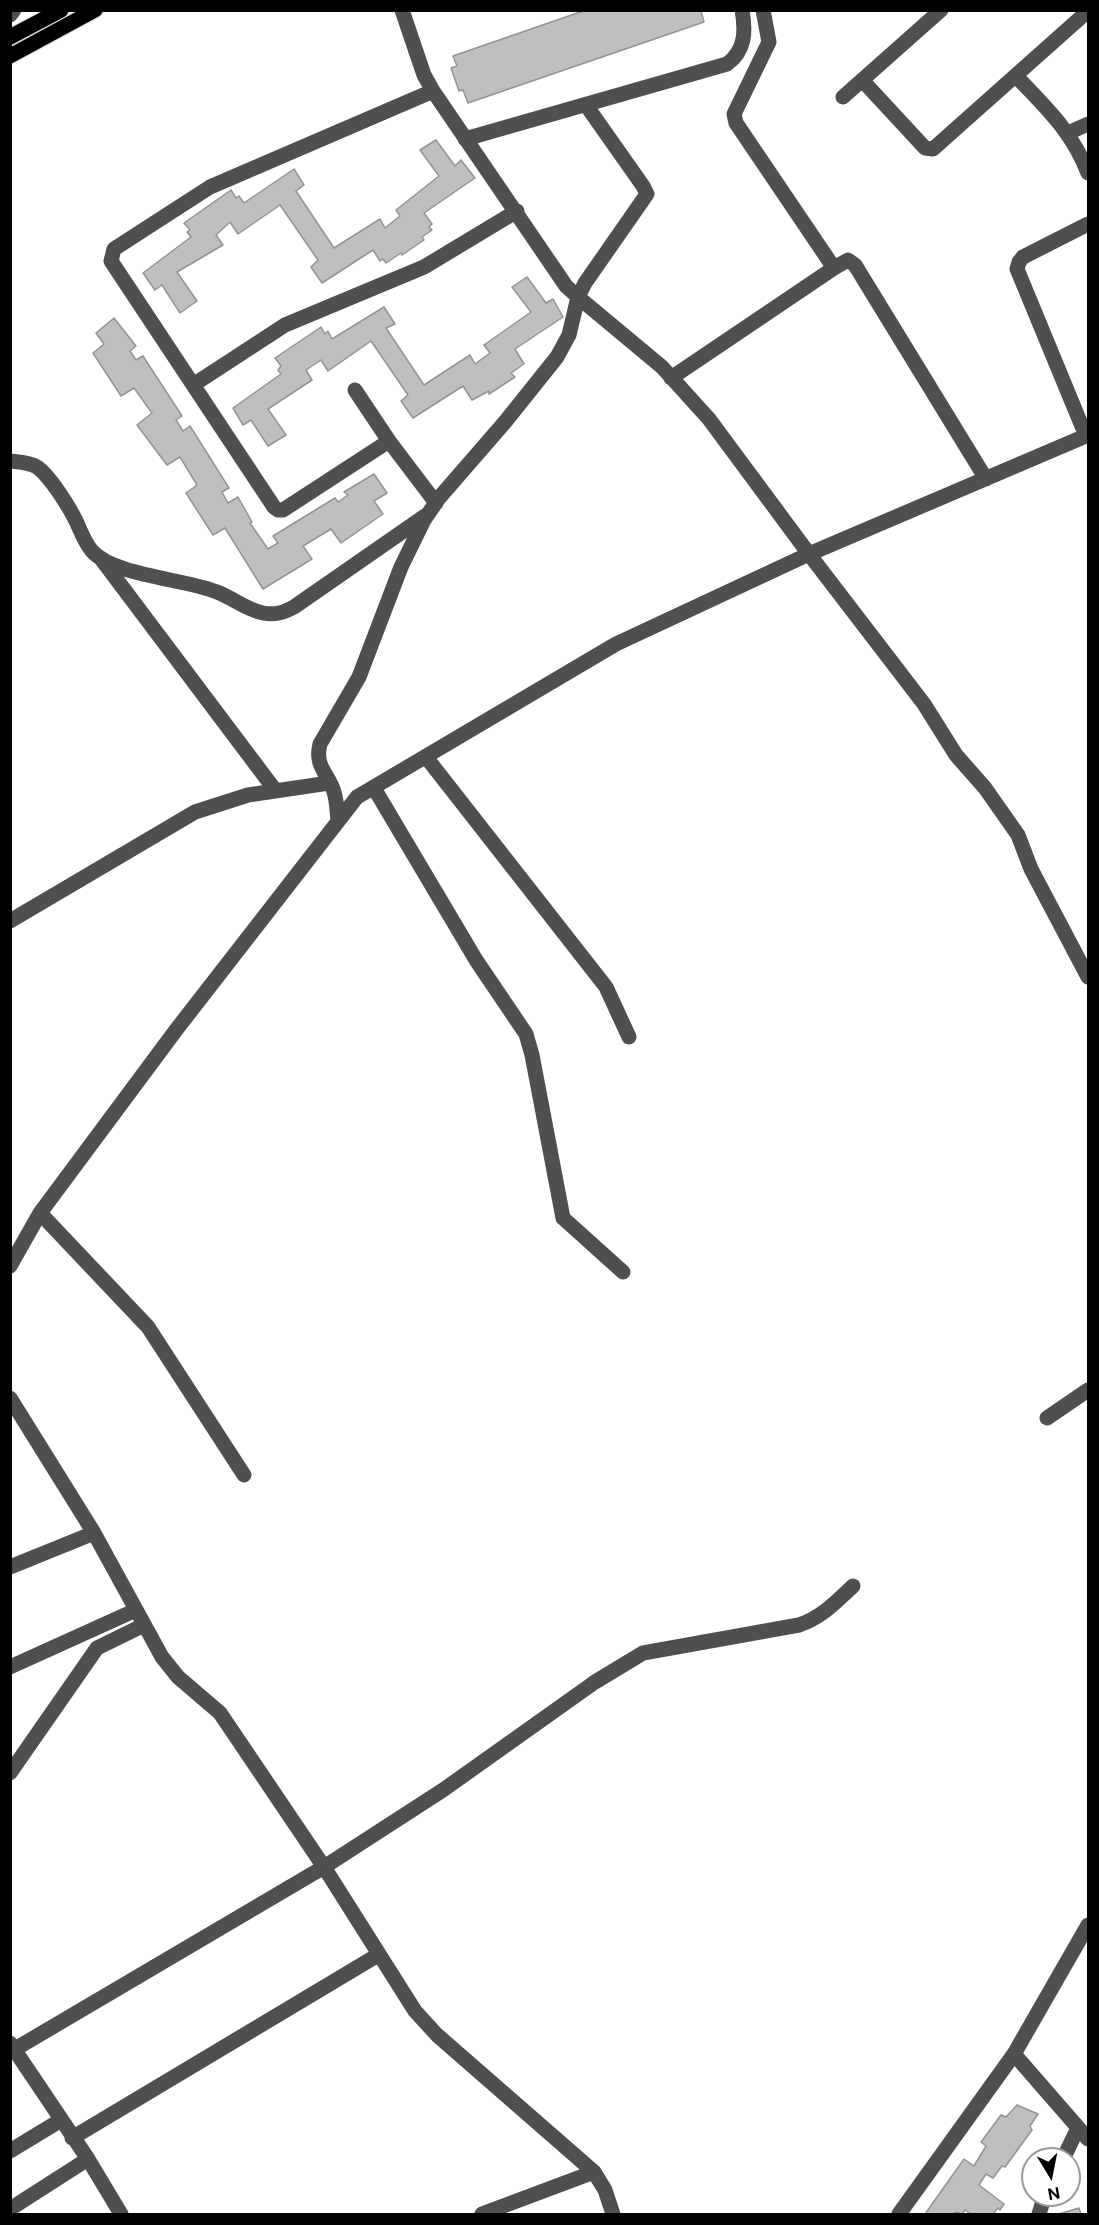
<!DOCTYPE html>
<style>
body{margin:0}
#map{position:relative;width:1099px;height:2225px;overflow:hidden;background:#fff;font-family:"Public Sans",sans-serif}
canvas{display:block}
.frame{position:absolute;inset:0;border:12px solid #000;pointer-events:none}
.north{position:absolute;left:1021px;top:2147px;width:60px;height:60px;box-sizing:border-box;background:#fff;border:2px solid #999;border-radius:50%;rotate:170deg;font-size:16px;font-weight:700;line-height:24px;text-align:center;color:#000}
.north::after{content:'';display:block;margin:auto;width:21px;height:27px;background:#000;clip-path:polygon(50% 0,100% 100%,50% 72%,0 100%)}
</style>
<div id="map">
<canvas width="1099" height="2225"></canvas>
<div class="frame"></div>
<div class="north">N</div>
</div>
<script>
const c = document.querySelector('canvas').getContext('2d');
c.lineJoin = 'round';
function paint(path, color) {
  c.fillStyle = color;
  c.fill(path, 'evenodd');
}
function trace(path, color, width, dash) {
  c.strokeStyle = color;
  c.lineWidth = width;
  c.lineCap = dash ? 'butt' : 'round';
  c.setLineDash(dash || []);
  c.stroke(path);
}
const building = new Path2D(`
 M586,10H703L701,11L704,22L468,103L463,90L459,91L451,68L457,66L453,56Z
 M436,140L455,166L461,160L475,178L424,213L432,224L429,227L432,230L422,237L424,240L402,255L401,253L386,263L383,259L380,261L373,250L322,283L311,267L318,260L280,205L238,234L230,222L216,235L223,245L177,272L197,301L180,313L162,285L155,290L143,273L191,237L187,232L190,230L184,223L231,190L236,198L239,196L244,203L294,169L304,185L296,191L334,248L380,219L385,228L400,216L396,210L439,176L420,150Z
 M527,277L546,303L553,299L563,317L515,349L524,364L511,373L515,377L489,394V391L472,400L463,386L413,418L401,401L408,395L371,341L328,371L321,360L306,370L312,380L268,409L286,435L268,446L251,420L243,425L233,408L281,374L278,370L281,366L275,358L321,327L325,334L328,331L332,339L384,307L395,324L386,328L424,385L470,355L475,364L490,353L484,345L531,312L512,287Z
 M114,318L136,346L130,351L136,360L143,356L182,416L176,420L183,431L190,426L229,488L222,492L228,503L238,497L252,522L250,523L268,549L278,543L273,536L335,498L338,502L348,495L344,492L374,474L387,493L374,501L383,514L341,543L331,529L303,546L312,559L263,589L225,528L213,535L186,493L197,485L180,457L167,465L137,425L152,413L134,388L121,396L93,353L104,344L96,333Z
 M1017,2105L1038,2114L1030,2126L1032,2130L1005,2167L1002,2166L993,2178L986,2174L979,2185L1004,2204L1000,2210L998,2208L993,2214H971L965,2210L962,2214L956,2212L954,2214H925L964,2159L974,2166L986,2146L981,2142L1001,2115L1006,2117Z
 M1079,2208L1081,2214H1059Z`);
paint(building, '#bfbfbf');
trace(building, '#939393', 1.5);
const major = new Path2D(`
 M10,37L61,10
 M10,56L95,10`);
trace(major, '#dbdbdb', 17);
trace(new Path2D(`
 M402,10L424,75L433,91L566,286L578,297L585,283L647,194L643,186L586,105
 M10,15L14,10
 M1016,76C1046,108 1072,131 1088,173
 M862,80L925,148L933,149L1088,11
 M433,91L210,187L114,249L111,261L274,507L278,510H283L389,441L436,503
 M843,97L941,10
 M1068,133L1088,124
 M465,139L727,64C745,51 746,32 742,10
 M834,268L848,260L855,265L986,479
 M671,378L834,268L736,123L734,114L769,42L763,10
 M193,385L285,325L424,267L517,211
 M355,390L389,441
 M1086,436L1017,269L1019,262L1023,257L1088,224
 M10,461C19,462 29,462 37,467C50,476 70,508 77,523C81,532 85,543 92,551C114,576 186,579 217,592C233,598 247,610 263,613C275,615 283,613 294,607L425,516
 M102,560L275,790
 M426,757L606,987L629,1037
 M374,788L476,960L526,1034L532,1055L563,1218L623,1272
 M338,821C337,812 337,801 334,792C329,774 314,767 320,744L359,677L401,567L424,520L439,498L505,422L557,357L569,335L578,297L662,367L709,419L809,554L924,704L956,755L985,788L1018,835L1031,869L1088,977
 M10,921L195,812L248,795L329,783
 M40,1213L148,1327L244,1475
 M10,1266L40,1213L176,1030L357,797L616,644L809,554L1088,435
 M10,1398L94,1533L162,1657L178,1677L220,1713L324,1867L415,2011L437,2035L594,2172L605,2190L613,2214
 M1047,1418L1088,1390
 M10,1567L94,1533
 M10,1667L136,1610
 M10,1773L97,1648L144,1625
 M10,2043L88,2159L121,2214
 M15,2049L324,1867L443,1790L595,1682L643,1653L799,1625C821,1618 836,1602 853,1586
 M1014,2054L1088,2139
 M72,2138L378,1955
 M10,2151L61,2120
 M1063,2159L1078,2128
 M10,2209L88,2159
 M482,2214L594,2172
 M899,2214L1014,2054L1088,1925
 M1039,2214L1045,2195`), '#4f4f4f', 15);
trace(major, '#000', 15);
</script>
